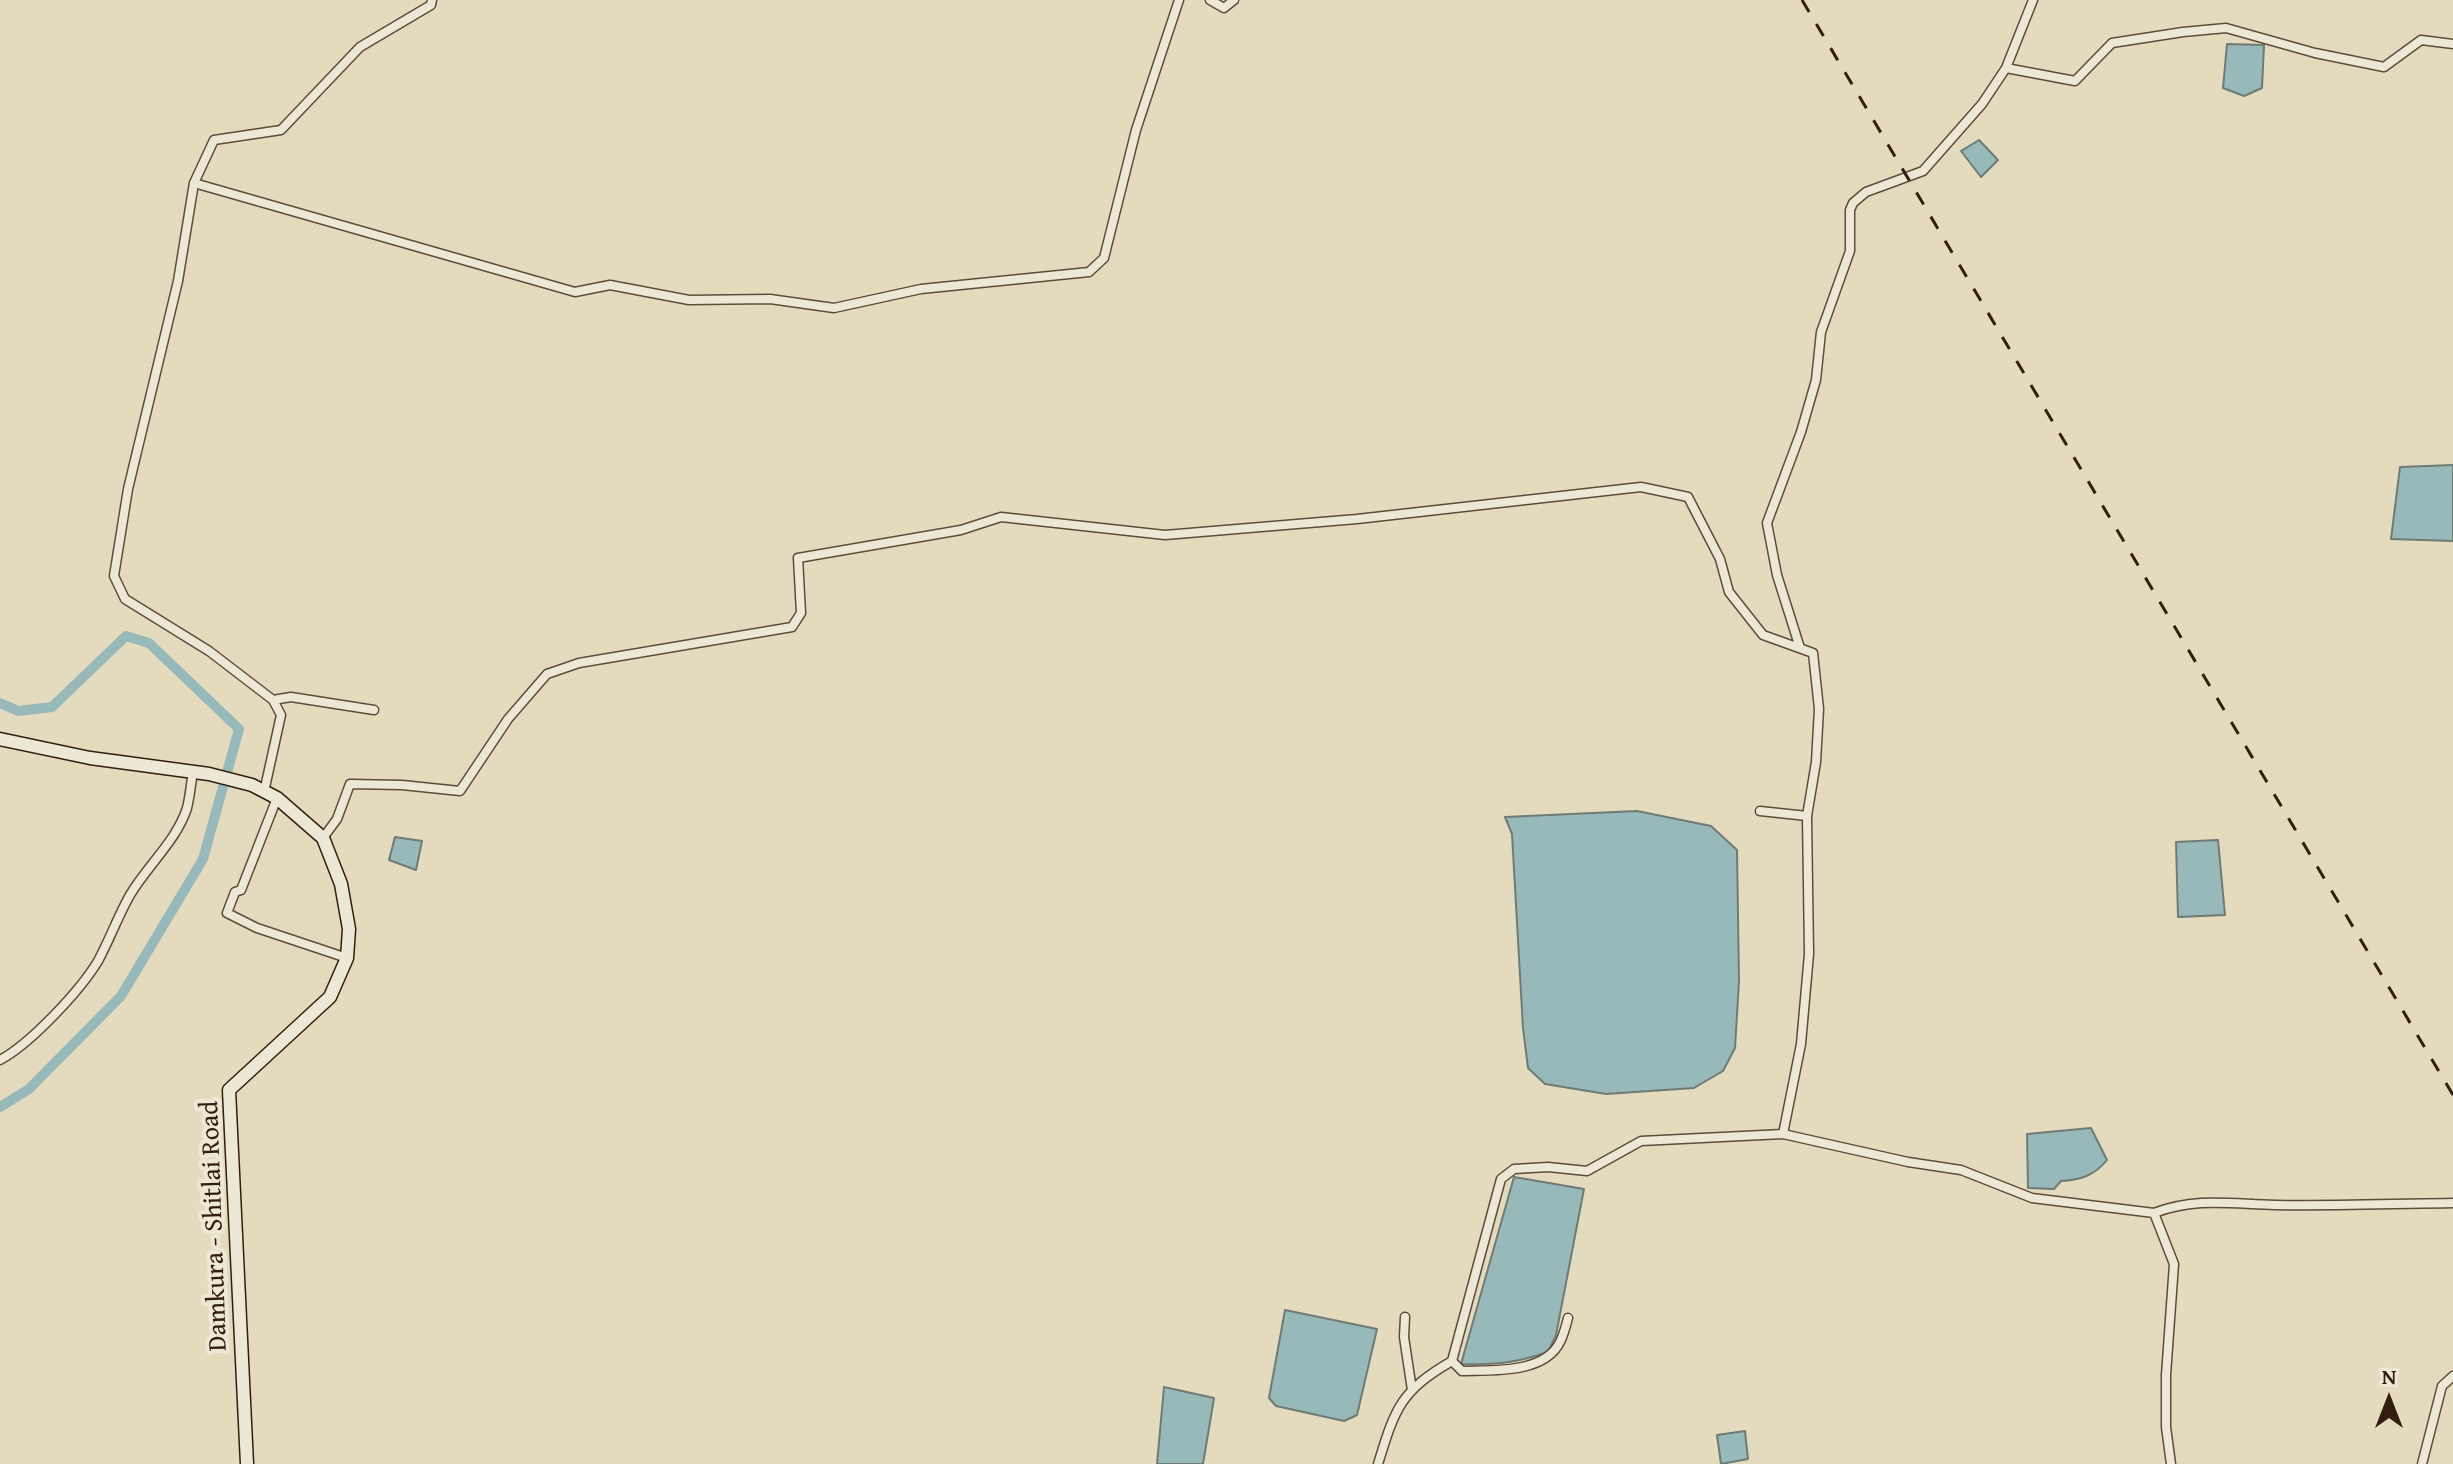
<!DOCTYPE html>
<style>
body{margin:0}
#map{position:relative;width:2453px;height:1464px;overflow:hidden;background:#e4dbbe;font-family:"Gentium Book Plus",serif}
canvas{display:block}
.north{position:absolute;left:2349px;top:1360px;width:80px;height:80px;-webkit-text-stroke:6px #ede8d5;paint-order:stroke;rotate:0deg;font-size:22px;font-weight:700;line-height:32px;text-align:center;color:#321d0e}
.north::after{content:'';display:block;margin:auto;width:28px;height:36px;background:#321d0e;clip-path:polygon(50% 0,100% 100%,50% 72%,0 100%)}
</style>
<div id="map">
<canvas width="2453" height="1464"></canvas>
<div class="north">N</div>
</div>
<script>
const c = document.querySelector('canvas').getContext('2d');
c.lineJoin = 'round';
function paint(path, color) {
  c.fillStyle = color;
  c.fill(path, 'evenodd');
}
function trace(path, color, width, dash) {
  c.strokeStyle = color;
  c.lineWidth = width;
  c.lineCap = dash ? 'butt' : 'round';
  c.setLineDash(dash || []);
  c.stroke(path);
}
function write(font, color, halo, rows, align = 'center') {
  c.font = font + ' "Gentium Book Plus",serif';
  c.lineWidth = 8;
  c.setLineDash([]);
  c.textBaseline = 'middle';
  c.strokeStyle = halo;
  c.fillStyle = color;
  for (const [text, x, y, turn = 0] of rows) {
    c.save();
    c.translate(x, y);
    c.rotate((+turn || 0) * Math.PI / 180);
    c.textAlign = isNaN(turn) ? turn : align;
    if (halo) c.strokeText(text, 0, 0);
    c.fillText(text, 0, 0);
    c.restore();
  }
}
const water = new Path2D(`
 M2227,44L2264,45L2262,88L2244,96L2223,88Z
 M1979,140L1998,160L1981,177L1961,151Z
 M2453,465V541L2391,539L2400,467Z
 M1637,811L1711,826L1737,850L1739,981L1735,1048L1723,1071L1694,1088L1606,1094L1545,1084L1528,1068L1523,1028L1512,834L1505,817Z
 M395,837L422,841L416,870L389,860Z
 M2218,840L2225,915L2178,917L2176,842Z
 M2091,1128L2107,1160C2095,1175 2081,1180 2061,1181L2054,1189L2028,1188L2027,1134Z
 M1514,1177L1584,1189L1556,1335L1548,1352C1516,1363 1494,1365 1461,1364Z
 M1285,1310L1377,1329L1357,1415L1344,1421L1276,1406L1269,1398Z
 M1164,1387L1214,1398L1203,1464H1157Z
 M1745,1431L1748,1459L1721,1464L1717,1435Z`);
paint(water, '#98b9ba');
trace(water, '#6f7b75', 2);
trace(new Path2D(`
 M0,703L18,711L52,707L126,636L149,643L239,729L203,859L121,996L29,1089L0,1107`), '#98b9ba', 10);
const street = new Path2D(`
 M1210,0L1224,8L1234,0
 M2006,68L2075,81L2112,43L2183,32L2226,28L2315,53L2384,67L2421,40L2453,44
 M194,183L214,140L281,130L360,47L431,5L432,0
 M1800,648L1777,575L1767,523L1801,432L1816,380L1821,332L1850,251V210L1853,203L1866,192L1923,171L1982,104L2006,68L2033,0
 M273,700L291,697L374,710
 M264,792L281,715L273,700L209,651L125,599L114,576L128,489L178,281L194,183L575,292L610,285L689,300L770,299L834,308L921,289L1089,272L1104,258L1136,130L1179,0
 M277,798L241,890L235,892L227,913L257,928L347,958
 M1760,811L1807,816
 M323,838L337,819L350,784L402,785L460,791L508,719L547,674L579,663L792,627L801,613L798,558L961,530L1001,517L1165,535L1357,519L1641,487L1688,497L1720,559L1729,592L1763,635L1813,653L1819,709L1816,762L1807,816L1809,954L1801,1044L1783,1134L1641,1141L1587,1171L1548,1167L1514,1169L1501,1179L1452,1361C1400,1391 1395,1409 1378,1464
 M0,1060C30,1044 80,991 98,961C110,939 118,916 130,895C147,866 177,840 187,808C190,796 191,783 193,772
 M1783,1134L1908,1162L1961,1170L2032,1198L2154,1213L2174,1264L2166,1375V1427L2171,1464
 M2154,1213C2196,1197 2231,1204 2275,1205C2334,1206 2394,1204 2453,1203
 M1405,1317L1404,1337L1412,1390
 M1452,1361L1462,1371C1493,1370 1544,1374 1560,1342C1564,1334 1566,1326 1568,1318
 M2422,1464L2442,1386L2453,1376`);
const secondary = new Path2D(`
 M0,739L90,758L209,774L252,785L277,798L323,838L341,884L349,929L347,958L330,997L229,1090L247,1464`);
trace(street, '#5e4c3a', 11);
trace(secondary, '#321d0e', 15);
trace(street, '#ede8d5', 8);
trace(secondary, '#ede8d5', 12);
trace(new Path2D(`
 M1802,0L2453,1095`), '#321d0e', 3, [14, 14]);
write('26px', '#321d0e', '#ede8d5', [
 ["Damkura - Shitlai Road",215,1226,-92]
]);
</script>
